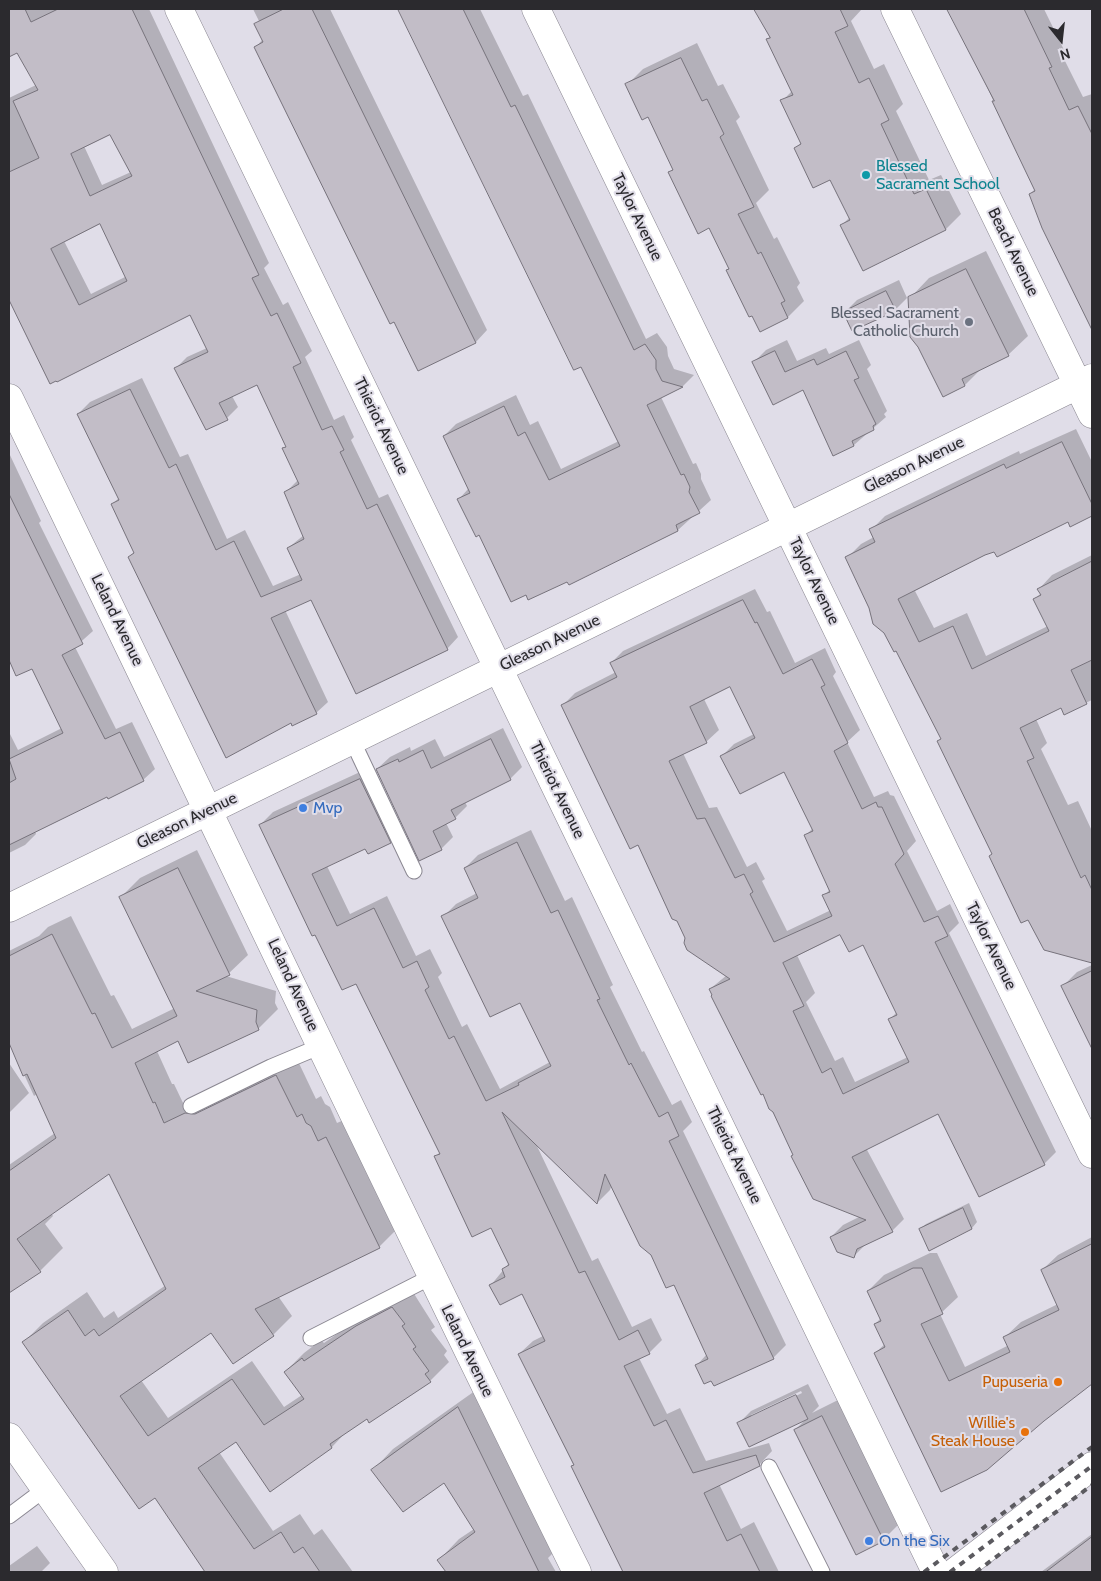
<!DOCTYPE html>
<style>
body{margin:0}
#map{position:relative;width:1101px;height:1581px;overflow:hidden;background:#e0dde8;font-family:Cabin,sans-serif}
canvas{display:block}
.frame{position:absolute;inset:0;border:10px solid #2b2a2e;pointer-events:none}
.north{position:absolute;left:1036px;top:15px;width:50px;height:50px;-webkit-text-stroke:4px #e0dde8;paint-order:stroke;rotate:164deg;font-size:14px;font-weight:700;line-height:20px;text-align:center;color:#2b2a2e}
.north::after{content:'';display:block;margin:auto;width:18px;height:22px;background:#2b2a2e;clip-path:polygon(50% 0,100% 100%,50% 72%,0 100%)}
</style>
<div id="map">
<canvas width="1101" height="1581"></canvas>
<div class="frame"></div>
<div class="north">N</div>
</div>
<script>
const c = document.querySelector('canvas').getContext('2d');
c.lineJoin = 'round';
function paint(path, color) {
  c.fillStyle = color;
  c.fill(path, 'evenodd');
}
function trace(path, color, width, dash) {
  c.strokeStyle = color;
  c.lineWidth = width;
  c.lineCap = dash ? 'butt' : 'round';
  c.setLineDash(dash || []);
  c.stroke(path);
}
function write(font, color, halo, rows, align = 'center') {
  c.font = font + ' Cabin,sans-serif';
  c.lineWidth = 4;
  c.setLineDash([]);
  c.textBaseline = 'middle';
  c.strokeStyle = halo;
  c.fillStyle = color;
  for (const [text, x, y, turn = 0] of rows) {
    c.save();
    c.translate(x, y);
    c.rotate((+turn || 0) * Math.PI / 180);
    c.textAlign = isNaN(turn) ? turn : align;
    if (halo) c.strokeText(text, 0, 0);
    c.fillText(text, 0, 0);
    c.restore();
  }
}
paint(new Path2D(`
 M9,9H149L269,263L264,268L283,305L288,302L312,351L305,357L334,420L344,415L354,437L351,440L379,498L388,494L458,637L447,649L312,598L285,610L328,702L316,713L129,557L135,551L112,504L119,498L78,414L90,402L142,378L180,457L188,454L227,539L245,530L273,586L301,574L288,548L304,535L286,492L298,480L284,449L287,446L258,383L232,396L238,407L227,418L176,368L187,357L207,348L190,313L50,382L9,298V98L36,85L18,51L9,55ZM111,133L131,172L102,185L84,146ZM101,222L127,276L91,294L64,241Z
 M253,9H330L487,330L476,342L419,369L256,47L263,39L256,24L259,21Z
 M399,9H480L523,96L528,94L646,339L657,333L667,347L668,356L674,369L694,375L683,386L661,397L693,464L696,463L701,474V479L711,500L678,530L569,583L480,534L459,499L469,488L444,436L456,424L516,395L530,425L538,421L561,469L619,441L582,365L575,369Z
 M759,9H862L851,21L874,69L884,64L903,104L896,111L929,180L941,175L961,214L946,229L864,269L842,225L850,217L831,178L795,148L802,142L782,101L792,91L767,40L770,36L757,11Z
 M950,9H1044L1065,52L1062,55L1083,97L1092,94V328L1043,228L1030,194L1035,189Z
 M697,43L718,86L723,84L740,117L736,121L769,190L756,203L774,239L777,237L800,283L797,287L804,301L788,317L761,330L727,270L730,267L710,226L670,172L674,168L649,116L627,85L643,69Z
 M986,251L1028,336L1008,355L981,369L965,385L910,298L929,278Z
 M899,280L907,298L895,310L845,312L857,300Z
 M787,340L797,361L826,348L829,354L859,340L871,365L867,369L887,411L884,414L886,417L854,445L834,454L803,389L754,362L766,350Z
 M1076,429L1092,462V515L1071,525L1069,520L995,550L915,591L934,628L967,613L986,656L1048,626L1035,599L1041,593L1039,589L1052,575L1092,555V700L1064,713L1061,706L1036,719L1047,743L1041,749L1068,805L1078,801L1092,831V962L1045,949L993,853L938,742L942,738L897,650L870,608L847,558L861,544L874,537L871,530L885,516L1019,451L1020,454Z
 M9,453L41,521L39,523L93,631L75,647L116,729L132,722L155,769L143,780L108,795L35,831L36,834L25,845L9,853V732L18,750L62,728L32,668L9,662Z
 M755,589L767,612L770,611L795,663L825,648L836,672L833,676L860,730L847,742L874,797L888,791L890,795L894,796L916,841L907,851L937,911L950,904L959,923L949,933L1056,1152L1044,1164L939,1112L866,1148L904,1219L892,1231L866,1244L854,1256L831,1237L843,1225L861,1216L794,1154L710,989L727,975L686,938L638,843L563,705L575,693L616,672L611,663L623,651ZM731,686L754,734L734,744L722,756L785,770L813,828L806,835L830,889L824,896L831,910L787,931L762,881L765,879L756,862L747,867L717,807L709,808L683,753L706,742L719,730L704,699ZM841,933L863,943L897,1012L890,1019L908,1057L855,1082L843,1057L835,1061L806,1002L815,993L797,955Z
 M503,728L522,767L510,779L465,802L467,806L455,818L446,823L453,837L441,849L377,769L390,757L410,747L411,751L435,739L444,757Z
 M373,766L403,829L390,842L366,847L327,866L350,914L387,896L416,956L430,949L442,973L438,977L462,1027L467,1024L500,1089L550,1062L521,1001L443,917L456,904L477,893L465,868L478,855L531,830L565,901L572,897L613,985L610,987L642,1052L644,1051L672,1105L681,1100L692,1122L683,1131L786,1345L773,1358L712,1380L697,1365L707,1354L675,1283L652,1255L612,1184L610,1190L597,1203L536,1144L592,1261L598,1258L632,1327L651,1318L662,1340L649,1353L639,1358L667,1414L680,1408L706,1461L769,1443L772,1451L759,1465L719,1484L741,1529L754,1522L779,1572H626L519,1354L533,1341L543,1336L523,1293L491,1285L509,1263L492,1226L435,1157L440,1152L357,982L260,825L273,812Z
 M197,850L248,955L226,976L276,991L275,1003L278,1009L258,1029L189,1062L179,1040L157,1051L172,1084H174L184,1105L296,1057L316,1099L321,1096L325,1104L330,1107L337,1123L346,1119L398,1228L379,1247L278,1296L292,1316L273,1335L211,1331L141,1380L168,1418L252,1361L284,1407L302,1395L285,1372L304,1353L321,1340L324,1343L376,1307L411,1289L435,1327L431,1330L447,1351L444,1355L449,1362L430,1381L348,1430L332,1447L270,1490L236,1440L219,1452L273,1531L300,1514L314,1535L322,1529L353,1572H206L155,1496L24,1342L43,1323L87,1292L104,1318L114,1311L118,1318L166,1285L109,1172L51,1213L53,1216L45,1224L63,1248L40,1271L9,1292V1165L55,1133L37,1094L34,1096L9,1042V951L39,936L48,927L71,916L111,996L114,995L132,1029L175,1008L121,897L140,878Z
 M1092,965V1046L1063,986L1077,972Z
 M9,1063L29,1093L9,1113Z
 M969,1203L977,1222L972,1228L930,1249L920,1229L926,1224Z
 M1092,1237V1382L1043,1420L875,1353L885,1344L875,1324L881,1318L868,1291L884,1275L930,1253H937L958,1297L940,1314L965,1367L1009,1345L1005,1337L1021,1322L1058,1304L1042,1270L1058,1255Z
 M808,1384L819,1406L812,1413L840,1399L901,1522L883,1540L795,1430L808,1417L749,1445L739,1423L751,1411ZM801,1391L802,1393L751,1418V1415Z
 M479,1388L557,1549L548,1558L556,1572H448L439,1560L459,1539L474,1529L444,1481L373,1470L393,1449Z
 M1092,1534V1572H1041Z
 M37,1546L50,1563L41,1572H9V1566Z`), '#0003');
const building = new Path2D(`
 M9,9H25L31,22L58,9H132L259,275L252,278L271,316L277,313L301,363L293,367L322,430L332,426L344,450L340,452L367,509L377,504L448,650L356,694L311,600L271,618L317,714L292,726L291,723L226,758L128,557L134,553L111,504L119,500L77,414L130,389L169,468L176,464L216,550L234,541L261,597L302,580L287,548L304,539L284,492L299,484L282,448L286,447L257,385L219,403L228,420L206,430L174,368L208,352L190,315L57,382L56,381L50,384L9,300V172L39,158L13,101L38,90L17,53L9,57ZM110,135L132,176L90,196L71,154ZM100,224L127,281L79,305L51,249Z
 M284,9H312L476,343L418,371L394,322L390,324L254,47L263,42L254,24Z
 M398,9H463L511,107L515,105L634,350L645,344L656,360V369L662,381L683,387L647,405L681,475L684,474L690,487L689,492L700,513L676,525L678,531L569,585L567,582L528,600L526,595L511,602L479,535L476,537L457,499L470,493L443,436L504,406L518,436L525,432L549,480L620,446L581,367L574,370Z
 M754,9H840L848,26L835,32L859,83L869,78L889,120L881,124L914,194L926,189L946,230L863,271L840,225L850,220L830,180L813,188L794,148L801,144L780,100L793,95L766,39L770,38Z
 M947,9H1024L1052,67L1049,68L1069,110L1078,106L1092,134V330L1042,228L1029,194L1035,191L992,101H994Z
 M681,58L702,101L707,99L724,134L720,137L754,207L738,214L758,254L761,252L785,301L781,303L788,318L760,332L752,316L749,317L726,270L729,269L709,228L698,234L668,172L673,170L648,117L642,120L625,84Z
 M966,269L1009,356L962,379L965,386L943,397L918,347L910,337L908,297Z
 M886,291L896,311L852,331L843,312Z
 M775,351L785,372L814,359L817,365L846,351L859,378L854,380L876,424L873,426L874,430L852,441L854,446L833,456L803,390L773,405L752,362Z
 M1062,442L1092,504V516L1070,527L1068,522L997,557L994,552L985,555L898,599L919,642L953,626L972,669L1049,631L1033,599L1041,595L1037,589L1092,561V660L1071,670L1087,704L1064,715L1061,708L1020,728L1034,758L1027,761L1081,878L1085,875L1092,890V963L1044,950L1028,920L1021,923L989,856L992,854L937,741L941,739L896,651L894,652L884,633L873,624L869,608L845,557L875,542L869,529L1004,464L1006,468Z
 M9,494L83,644L62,655L105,739L120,732L144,781L108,799L107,797L9,845V783L16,779L9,759L63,733L32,669L16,676L9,660Z
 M743,600L755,623L757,622L783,674L812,659L825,685L821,687L848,743L834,751L862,809L876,802L878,807H882L904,854L895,864L924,922L938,916L948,936L935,942L1045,1165L979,1197L938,1114L852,1157L893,1232L857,1249L854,1258L837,1252L830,1237L866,1220L813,1199L791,1156L793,1155L773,1112L769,1109L763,1094L761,1095L711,996L712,995L709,989L730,979L687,950L684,943L685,938L677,921L672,919L638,845L630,849L561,705L617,677L610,663ZM730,687L755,738L720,756L740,794L784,772L813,831L804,835L830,892L822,895L832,916L774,942L750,894L753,892L744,874L735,878L705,818L697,819L669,761L707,743L690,707ZM840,935L849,952L863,945L897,1015L888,1019L909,1062L843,1094L831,1068L822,1073L793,1011L804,1006L783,963Z
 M491,739L511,780L451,810L456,819L433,831L442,850L419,861L376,769L398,759L399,762L423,750L431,768Z
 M360,779L391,843L368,854L365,849L312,874L337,926L374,908L403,968L417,961L429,987L425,990L449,1039L454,1036L486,1101L519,1085L518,1083L551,1066L520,1003L490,1017L441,916L478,898L464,868L517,842L551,913L558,910L600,999L597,1000L629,1065L631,1063L659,1117L668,1112L679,1136L669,1141L774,1359L714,1386L711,1381L704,1384L695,1365L708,1359L674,1285L666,1288L651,1255L640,1246L605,1174L597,1204L502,1112L579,1273L585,1271L619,1340L638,1330L650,1354L624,1366L654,1426L666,1420L693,1473L756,1455L760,1466L704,1493L727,1541L741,1534L760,1572H623L571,1466L574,1465L518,1354L545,1341L522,1294L500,1305L489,1285L505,1277L502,1269L509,1265L491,1228L472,1237L434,1156L440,1154L356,984L342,990L315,935L312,936L259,825Z
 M178,868L230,975L196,991L257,1010L256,1022L259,1030L188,1063L178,1041L135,1063L153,1103L155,1102L164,1123L185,1113L195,1114L276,1075L297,1117L302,1114L306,1123L311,1126L318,1141L326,1137L380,1248L255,1309L274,1336L233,1364L211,1333L120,1396L148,1436L232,1379L264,1425L304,1399L284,1372L302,1358L304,1361L356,1326L392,1307L405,1324L402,1326L416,1347L413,1349L429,1371L425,1374L431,1382L369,1423L367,1419L330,1444L332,1448L270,1492L236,1442L198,1468L254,1549L281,1532L294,1553L303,1547L320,1572H205L155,1498L139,1509L22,1342L68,1310L85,1336L94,1329L99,1336L166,1289L109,1174L17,1239L41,1272L9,1293V1171L56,1138L27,1074L23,1076L9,1043V956L52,934L92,1014L95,1013L112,1048L177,1016L119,897Z
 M1092,971V1049L1061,986Z
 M963,1208L972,1229L929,1251L919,1229Z
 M1092,1244V1384L1044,1421L987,1470L941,1492L874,1353L885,1347L874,1324L881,1321L867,1291L913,1268H922L943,1314L921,1324L949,1381L1010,1352L1003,1337L1059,1310L1041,1270Z
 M796,1395L808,1419L749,1447L737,1423Z
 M458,1407L539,1572H446L437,1560L475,1532L444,1483L403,1512L371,1470Z
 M822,1416L884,1541L856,1555L794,1430Z
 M1092,1537V1572H1046Z`);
paint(building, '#c2bdc7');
trace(building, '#76727b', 1);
const service = new Path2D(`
 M352,740L414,871
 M191,1106L271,1067L321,1046
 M311,1338L431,1277
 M769,1467L822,1572
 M9,1516L45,1489`);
const minor = new Path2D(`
 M179,9L936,1572
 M536,9L1092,1154
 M895,9L1092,414
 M9,398C199,789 384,1183 577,1572
 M9,908L1092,378`);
const secondary = new Path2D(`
 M9,1437L104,1572
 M955,1572L1092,1466`);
trace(service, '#8a8791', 17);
trace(minor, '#8a8791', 29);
trace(secondary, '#8a8791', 29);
trace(service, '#fff', 15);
trace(minor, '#fff', 28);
trace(secondary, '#fff', 28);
trace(new Path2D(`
 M924,1572L1092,1447
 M950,1572L1092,1466
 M976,1572L1092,1485`), '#5b5a5f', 4, [6, 6]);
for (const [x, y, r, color] of [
 [866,175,5,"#0f9aa8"],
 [969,322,5,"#6b7280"],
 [303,808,5,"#3f7fe0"],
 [1058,1382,5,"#e8710a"],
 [1025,1432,5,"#e8710a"],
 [869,1541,5,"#3f7fe0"]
]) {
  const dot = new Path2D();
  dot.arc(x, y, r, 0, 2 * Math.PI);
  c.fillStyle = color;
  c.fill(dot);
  trace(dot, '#e0dde8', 2);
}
write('16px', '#0d838f', '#e0dde8', [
 ["Blessed",876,166],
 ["Sacrament School",876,184]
], 'left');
write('16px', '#2b2a2e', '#e0dde8', [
 ["Taylor Avenue",637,217,64],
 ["Beach Avenue",1013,252,64],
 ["Thieriot Avenue",381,426,64],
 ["Gleason Avenue",914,465,-26],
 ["Taylor Avenue",814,581,64],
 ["Leland Avenue",117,620,64],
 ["Gleason Avenue",550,643,-26],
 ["Thieriot Avenue",557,790,64],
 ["Gleason Avenue",187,821,-26],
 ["Taylor Avenue",991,946,64],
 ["Leland Avenue",293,985,65],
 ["Thieriot Avenue",734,1155,64],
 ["Leland Avenue",467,1351,64]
]);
write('16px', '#5b616d', '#e0dde8', [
 ["Blessed Sacrament",959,313],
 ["Catholic Church",959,331]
], 'right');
write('16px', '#366cbe', '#e0dde8', [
 ["Mvp",313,808],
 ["On the Six",879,1541]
], 'left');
write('16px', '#c56008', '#e0dde8', [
 ["Pupuseria",1048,1382],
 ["Willie's",1015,1423],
 ["Steak House",1015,1441]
], 'right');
</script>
